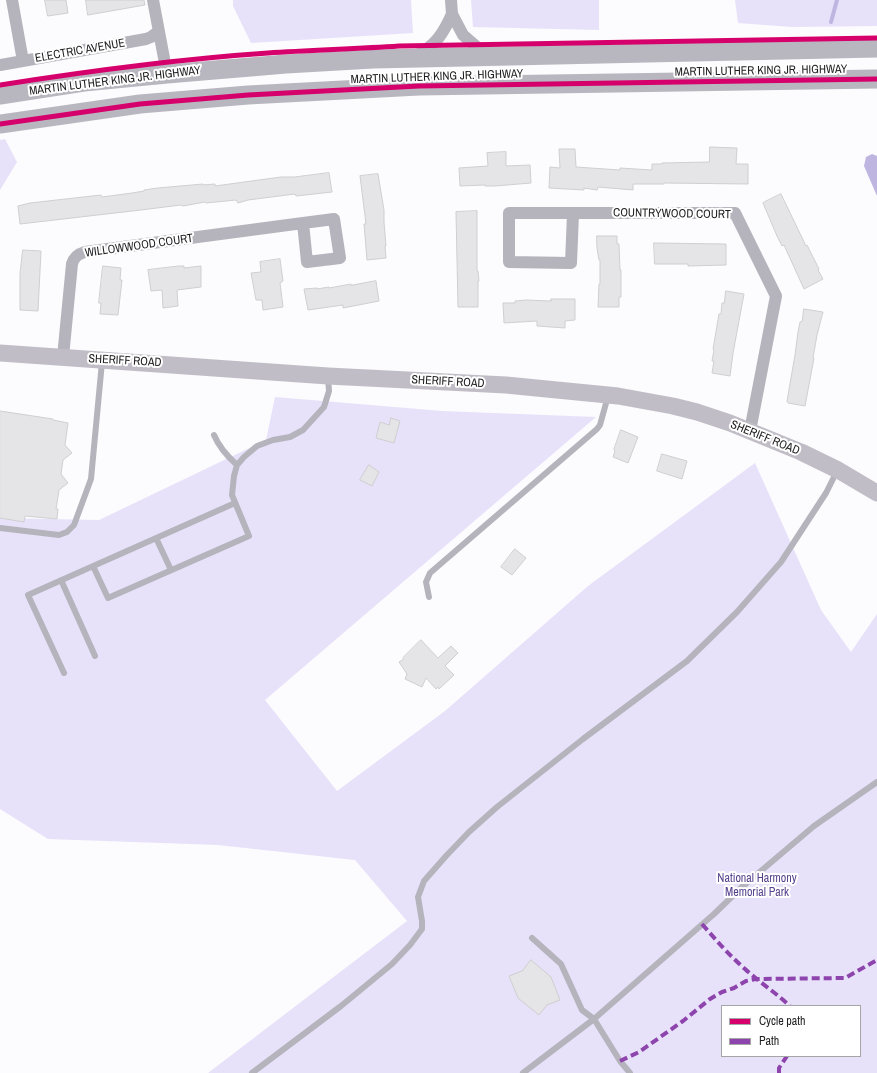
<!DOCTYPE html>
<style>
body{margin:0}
#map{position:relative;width:877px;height:1073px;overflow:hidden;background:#fcfbfd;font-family:"Archivo Narrow",sans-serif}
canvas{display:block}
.legend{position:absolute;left:721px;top:1005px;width:140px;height:52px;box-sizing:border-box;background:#fff;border:1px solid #a5a5a6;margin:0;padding:5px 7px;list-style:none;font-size:12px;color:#1e1e20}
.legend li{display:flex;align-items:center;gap:8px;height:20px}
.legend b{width:20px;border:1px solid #a5a5a6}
</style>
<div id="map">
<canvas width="877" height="1073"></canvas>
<ul class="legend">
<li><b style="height:5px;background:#d6006c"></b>Cycle path</li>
<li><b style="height:5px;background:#8e44ad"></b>Path</li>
</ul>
</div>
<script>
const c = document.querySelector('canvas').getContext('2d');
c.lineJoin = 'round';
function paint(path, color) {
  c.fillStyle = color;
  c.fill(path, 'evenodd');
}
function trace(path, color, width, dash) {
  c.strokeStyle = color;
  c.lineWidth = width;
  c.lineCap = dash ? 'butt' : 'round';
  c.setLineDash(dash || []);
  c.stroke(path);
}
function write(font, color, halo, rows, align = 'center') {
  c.font = font + ' "Archivo Narrow",sans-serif';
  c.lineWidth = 4;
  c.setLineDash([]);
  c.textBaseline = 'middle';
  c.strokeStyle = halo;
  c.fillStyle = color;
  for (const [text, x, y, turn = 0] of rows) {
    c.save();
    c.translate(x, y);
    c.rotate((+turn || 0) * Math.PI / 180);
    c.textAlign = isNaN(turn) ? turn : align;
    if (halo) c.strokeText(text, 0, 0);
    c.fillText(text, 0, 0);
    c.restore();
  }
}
paint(new Path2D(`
 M233,0H411L413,33L251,43L233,6Z
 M471,0H599V30L473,27Z
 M735,0H877V26L792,27L738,23Z
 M5,139L17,162L0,190V140Z
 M275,397L442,411L596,417L265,700L337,791L445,711L588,586L755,463L821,610L851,652L877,614V1073H208L407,921L355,860L218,845L48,839L0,809V518L99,520L266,440ZM722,1006H860V1056H722Z`), '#e7e2fa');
paint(new Path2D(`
 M872,154L877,156V196L864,166L866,157Z`), '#beb6e0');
trace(new Path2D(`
 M831,22L837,0`), '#beb6e0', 4);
const building = new Path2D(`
 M45,0H66L68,13L48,16Z
 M86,0H144L145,5L88,15Z
 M710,147L737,148L736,164H748V184L664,183V184H633V190L598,187L597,190L584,188V190L549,188L550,167L560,168L559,149H575L576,167L620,170V168L652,170V164H662V163L709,162Z
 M506,152V166L530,165L531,183L495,186H485V185L460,186L459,168L488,166L487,153Z
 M329,173L332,192L296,196L295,194L248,200L238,203L236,200L206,203L205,202L183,206L181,205L141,210L20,224L18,206L30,203L101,195L102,197L132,193L144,191V190L158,188L203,184V185L215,184V186L281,177H294Z
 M378,174L384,210V222L386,246H385L386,258L367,260L364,224H366L360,176Z
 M781,194L806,246L807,245L819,269L818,270L823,279L804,289L784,245L782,246L777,236L763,203Z
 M477,211V271H478L479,281H478V307H458L456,212Z
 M597,236H617V244H619L620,270H621V297H619V307H598L599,284H600V260H599L597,248Z
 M654,243L726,244V265L688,266V264H655Z
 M23,250L41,251L38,311L20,310V274Z
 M280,259L283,281L280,283L283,307L263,310L262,300H256L251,273L261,272L260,262Z
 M103,266L121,268L120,280H122L118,315L100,314L101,303H99Z
 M179,266H184V268L201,266V287L177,290L178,306L163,308L162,290L151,291L148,270Z
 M376,281L379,301L343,308V305L308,310L304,289L317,288V289L329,287V288L351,284V285Z
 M726,291L744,294L733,353L730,376L712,373L714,361H712L714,350L713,349L719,314H721L722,303H724Z
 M551,299H575V320L565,321V328L537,326V321L504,323L503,303H515V301L526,300L551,301Z
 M804,309L823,312L817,335L813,358H814L805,406L788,403L787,401L795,355L798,332L800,322L802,321Z
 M0,411L53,419V420L68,423L65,445L72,453L63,460L61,474L68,483L59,490L56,509H58L57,519L25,516L24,522L0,518Z
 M391,418L400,421L394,443L376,438L380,422L389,425Z
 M621,430L638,437L628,463L613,457L615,451L614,450Z
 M662,454L687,461L682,479L657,471Z
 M369,465L379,472L372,486L360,480Z
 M515,549L526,558L512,575L501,567Z
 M421,640L438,658L451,646L458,653L445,666L454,675L439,689L438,687L436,689L426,678L422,687L405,679L407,674L399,662L404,659L403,658Z
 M531,960L551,977L560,1000L547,1005L539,1015L518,998L509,976L522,971Z`);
paint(building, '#e5e4e6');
trace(building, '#cfced0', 1);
trace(new Path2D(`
 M214,435C219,447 227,456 237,465
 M0,528L59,535L67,532L74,525L91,479L102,362
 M156,538L171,570
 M93,566L108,598L249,536L232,495L234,476L237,465L244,457L257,446L273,440L290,437L303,430L324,407L329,391L328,377
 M61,580L95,656
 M429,597L426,582L430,573L597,429L600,425L608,396
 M64,673L28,595L235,503
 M532,938L561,964L582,1010L594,1019L620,1061L630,1073
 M252,1073L341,1006L392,964L410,945L422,929V921L418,897L424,881L446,856L469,832L497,807L583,739L687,661L737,612L781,562L826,493L837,471
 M523,1073L594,1019L714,914L742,887L814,826L877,782`), '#b5b4bc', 6);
trace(new Path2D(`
 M12,0L23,61
 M153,0L167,74
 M451,0L452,14L463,35L478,48L492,55
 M416,56C436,45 443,34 452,14
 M0,65L146,39L151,37L159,31
 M573,214L571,263L509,262V213H735L776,296L750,431
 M63,357L72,264C74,257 78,254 85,252L303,223L334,219L340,258L307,262L303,223`), '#b5b4bc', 12);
trace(new Path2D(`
 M0,353L328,376L506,385L618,396L673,406L697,412L730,423L801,452L838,470L877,493`), '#c0bdc6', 17);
trace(new Path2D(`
 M0,95L84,82L167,74L286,64L373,59L877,48
 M0,124L140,104L248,95L419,86L877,79`), '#b8b6bf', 19);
trace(new Path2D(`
 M702,924C716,940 729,955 745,969C759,982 775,992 790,1006
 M620,1061L639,1052L683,1021L710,999L722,992L734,988L746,981L756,979L845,978L877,960
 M779,1073V1068L787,1056`), '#8e44ad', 4, [8, 4]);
trace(new Path2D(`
 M0,85C89,71 179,59 268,53C312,50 355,49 399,46L877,38
 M0,124L140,104L248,95L419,86L877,79`), '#d6006c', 5);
write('12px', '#1e1e20', '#fff', [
 ["ELECTRIC AVENUE",80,51,-10],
 ["MARTIN LUTHER KING JR. HIGHWAY",761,71,-1],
 ["MARTIN LUTHER KING JR. HIGHWAY",437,77,-2],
 ["MARTIN LUTHER KING JR. HIGHWAY",115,81,-7],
 ["COUNTRYWOOD COURT",672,214,1],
 ["WILLOWWOOD COURT",139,246,-8],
 ["SHERIFF ROAD",125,361,3],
 ["SHERIFF ROAD",448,382,3],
 ["SHERIFF ROAD",765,438,22]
]);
write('12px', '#57438d', '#fff', [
 ["National Harmony",757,879],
 ["Memorial Park",757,893]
]);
</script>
